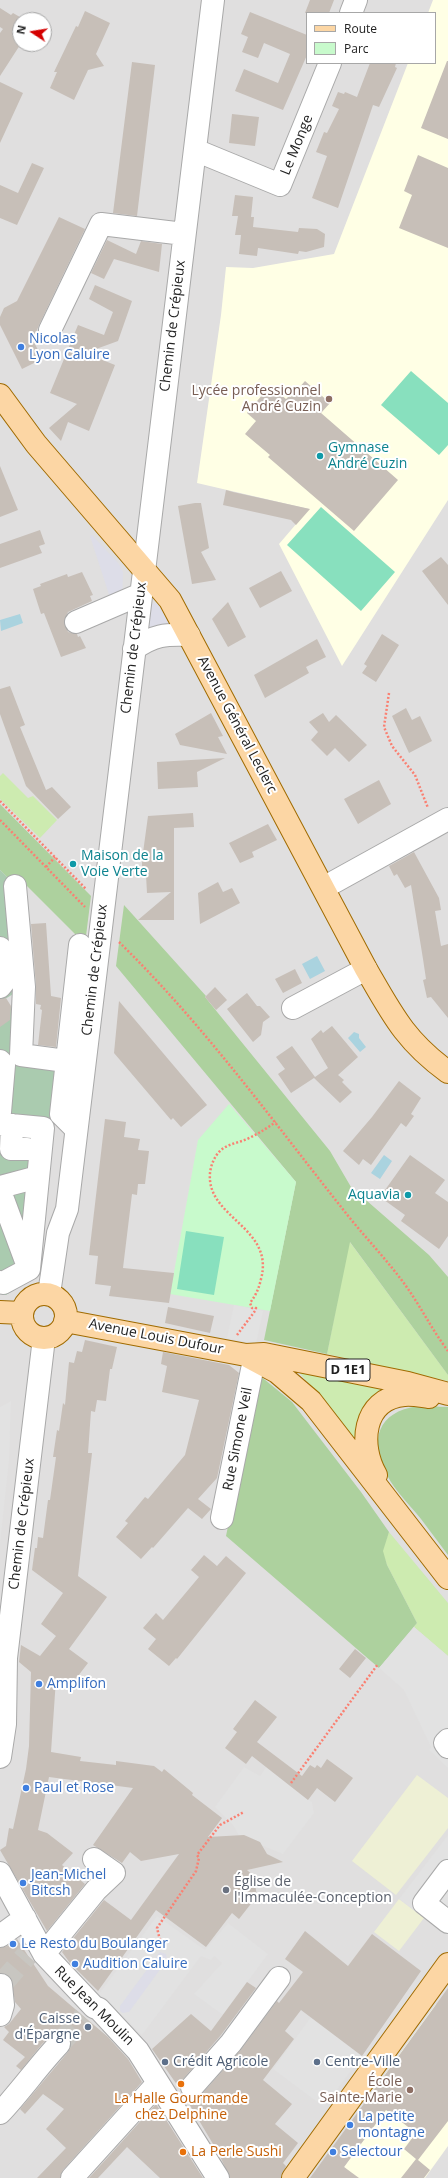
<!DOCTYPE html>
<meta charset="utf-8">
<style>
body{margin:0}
#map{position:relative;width:448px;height:2178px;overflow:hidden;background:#f2efe9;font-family:"Open Sans",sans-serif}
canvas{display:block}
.legend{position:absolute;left:306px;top:12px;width:130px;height:52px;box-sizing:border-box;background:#fff;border:1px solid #a7a7a7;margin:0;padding:5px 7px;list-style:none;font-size:12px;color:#222}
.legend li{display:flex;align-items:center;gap:8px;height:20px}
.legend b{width:20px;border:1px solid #a7a7a7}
.north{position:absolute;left:12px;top:12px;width:40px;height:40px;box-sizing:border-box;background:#fff;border:1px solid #a7a7a7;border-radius:50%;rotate:282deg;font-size:11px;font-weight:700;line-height:16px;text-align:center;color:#222}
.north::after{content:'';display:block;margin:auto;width:14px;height:18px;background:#d40000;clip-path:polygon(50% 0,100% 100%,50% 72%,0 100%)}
</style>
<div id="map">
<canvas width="448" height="2178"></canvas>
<ul class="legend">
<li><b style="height:5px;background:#fcd6a4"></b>Route</li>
<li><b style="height:11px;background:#c8facc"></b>Parc</li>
</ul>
<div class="north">N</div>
</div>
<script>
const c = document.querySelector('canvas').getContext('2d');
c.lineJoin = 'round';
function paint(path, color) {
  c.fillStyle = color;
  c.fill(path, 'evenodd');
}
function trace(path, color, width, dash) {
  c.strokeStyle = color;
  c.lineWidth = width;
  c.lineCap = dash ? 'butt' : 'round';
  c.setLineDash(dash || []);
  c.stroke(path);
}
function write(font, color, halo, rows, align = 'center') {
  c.font = font + ' "Open Sans",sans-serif';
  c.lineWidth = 4;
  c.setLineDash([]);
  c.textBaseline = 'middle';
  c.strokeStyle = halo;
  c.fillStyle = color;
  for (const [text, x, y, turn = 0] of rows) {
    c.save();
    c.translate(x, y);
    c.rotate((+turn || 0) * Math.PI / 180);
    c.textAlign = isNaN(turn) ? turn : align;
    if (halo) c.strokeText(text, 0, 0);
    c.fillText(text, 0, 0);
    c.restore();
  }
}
paint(new Path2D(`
 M0,0H448V2178H0ZM307,13H435V63H307ZM20,20H44V44H20Z`), '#e0dfdf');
paint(new Path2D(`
 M433,0H448V500L342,666L279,544L309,509L197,483L221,315L226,267L253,268L334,254L408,63H435V13H428Z
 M436,2004L448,2013V2146L425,2178H357L344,2167L384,2112L367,2099Z`), '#ffffe5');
paint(new Path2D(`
 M417,1775L448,1798V1828L396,1895L352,1861Z
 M399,1899L424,1918L399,1951L374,1932Z`), '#eef0d5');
paint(new Path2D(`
 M3,773L28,798L33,796L57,820L40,838L0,799V776Z
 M349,1241L448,1375V1381L327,1354Z
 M299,1372L383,1389L360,1414L356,1426L355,1440Z
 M389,1532L448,1603V1656L414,1627L417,1623L387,1565L382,1551Z`), '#cdebb0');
paint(new Path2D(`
 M0,804L91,896L85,944L21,880H10L0,870Z
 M124,905L206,996L205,997L330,1151L351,1187L429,1255L448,1277V1375L350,1242L327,1354L264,1340L296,1182L116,966Z
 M259,1375L292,1402L361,1492L389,1532L383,1551L387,1565L417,1623L379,1668L226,1536Z
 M418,1406L448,1407V1555C439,1543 430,1531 421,1519C410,1505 395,1491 387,1475C369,1440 377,1412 418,1406Z`), '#add19e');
paint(new Path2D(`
 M0,870L10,880L18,991L5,999L14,1012L15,1060L58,1070L38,1276L6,1295L0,1294Z`), '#aacbaf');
paint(new Path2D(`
 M229,1104L296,1182L270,1311L170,1294L198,1140Z`), '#c8facc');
paint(new Path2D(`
 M411,371L448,403V445L439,455L381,405Z
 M321,507L395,572L361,611L287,545Z
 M186,1231L224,1237L214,1295L177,1289Z`), '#88e0be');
paint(new Path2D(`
 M234,1305L263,1311L256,1344L227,1338Z
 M11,1401L9,1460L0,1543V1407Z
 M414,1627L448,1656V1768L429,1750L431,1747L404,1690L379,1668Z
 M244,1767L260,1776L266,1767L312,1802L314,1813L283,1854L239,1836L233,1825L215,1807Z
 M448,1835V1936L399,1899Z
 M157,1916L205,1950L228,1923L268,1954L223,2015L194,1994L222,1963L214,1956L211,1960L201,1956L142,2035L99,1994Z
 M311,2017L362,2056L324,2107L273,2069Z`), '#e2e2e2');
paint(new Path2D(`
 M92,535L119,564L123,572L122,605L116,616L90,536Z
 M153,603L158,604L170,625L148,630L151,607Z
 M160,1952L166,1954L167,1960L129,2012L123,2013L120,2011V2006Z`), '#dddde8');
paint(new Path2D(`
 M20,614L23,623L1,631L0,620Z
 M317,956L325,971L310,979L302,964Z
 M354,1032L359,1034V1038L366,1047L360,1052L348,1038Z
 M384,1155L392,1161L380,1179L371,1173Z`), '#aad3df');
paint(new Path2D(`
 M310,0H334L329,13H305Z
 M0,8L11,15L13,13L25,20H20V45L0,76V33L3,29L0,27Z
 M85,11L110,23L96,54L104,66L88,70L74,100L50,88L57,72H54L76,26L78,27Z
 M250,12L307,35V55L283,110L235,91L244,69L278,83L290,54L264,43L258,58L242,52L248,37L241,34Z
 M447,61H448V139L421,128Z
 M132,62L155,65L137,216L113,213Z
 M370,63H396L395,67L397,68L379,107L373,105L338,208L312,198L327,156L316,152L324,132L327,133L339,109L332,106L338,92L344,94L345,92L357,97Z
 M0,82L23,93L0,143Z
 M232,114L259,117L255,146L229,143Z
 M418,155L448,168V248L399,228L412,195L404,191Z
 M32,163L44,168L17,225L0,218V185L18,193Z
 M235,195L253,197L251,217H254L253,227L298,232L299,228L317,229L325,234L324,247L306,252L299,251L298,254L258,248L257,256L239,254L241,235H235L238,216H232Z
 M59,217L85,229L39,325L33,340L39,352L34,363L22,369L0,325V317L4,308L17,301Z
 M107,240L136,254L141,241L162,244L159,272L114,259L104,279L91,273Z
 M95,285L132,301L118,341L85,353L115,365L89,431L68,422L61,441L49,428L77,404L50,393L78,325L104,335L113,312L89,299Z
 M305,381L330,403L321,413L398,480L354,531L268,457L270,455L245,434L256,421L247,413L268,388L278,397L280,394L286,399L289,396L291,397Z
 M0,466L18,510L0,517Z
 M226,490L233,492L310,509L296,525L291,520L223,505Z
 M195,503H201L209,548L201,552L216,580L192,584L178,506Z
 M40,530L45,544L39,546L42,553L0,568V544Z
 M441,557L448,565V605L422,571Z
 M281,571L292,591L260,608L249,588Z
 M82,572L93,595L90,596L92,601L68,612L64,621L68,632L77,634L78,637L80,636L86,648L61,657L44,613L41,614L33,589L41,586L40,584L67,574L68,577Z
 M228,602L246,637L228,647L212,619Z
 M382,634L399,645L376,682L362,673L367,666L364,664Z
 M317,639L326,657L306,667L309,673L265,698L254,675Z
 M10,686L25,725L20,727L46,790L52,787L71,807L58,819L26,786L0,714V689Z
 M406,708L412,720L420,716L432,741L409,753L392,716Z
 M211,713L223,736L218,737L227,754L180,745L175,734Z
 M323,713L329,722L336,715L367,745L349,762L335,748L327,756L311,740L318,732L309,722Z
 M225,758L197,772L198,787L158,789L157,762Z
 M379,780L391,804L358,824L344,799Z
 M193,813L194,827L174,828V920H138L171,892L147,893L146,875H142V860L148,816Z
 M268,824L277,840L252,852L254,857L240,863L229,843Z
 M414,852L439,898L441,910L435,911L441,946L448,944V1018L431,997L427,998L423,980L426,979L423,959L411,885L405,888L397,874L394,876L389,866Z
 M218,882L223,892L232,888L240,903L200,924L198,893Z
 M46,923L51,996L61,998L56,1047L38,1045L42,1010L40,1009L41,1005L36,1004V986L31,924Z
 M295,969L302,983L283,993L275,979Z
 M215,987L227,1000L216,1010L205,997Z
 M247,993L257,1006H260L270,1017L263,1022L261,1035L253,1042L227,1009Z
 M6,998L11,1006L10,1020L0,1027V999Z
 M119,1001L207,1105L181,1127L173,1118L171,1120L114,1053Z
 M332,1026L358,1057L338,1075L344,1080L342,1082L352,1092L340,1103L314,1078L291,1093L278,1074L285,1069L276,1057L292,1046L315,1077L328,1068L311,1039L321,1030L323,1033Z
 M399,1081L421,1098L411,1114L414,1116L406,1127L401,1123L371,1165L363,1159L359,1165L343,1151L372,1117Z
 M105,1119L126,1122L124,1137L140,1139L138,1150L149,1151L145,1184H138L137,1195L132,1194L123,1268L174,1273L169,1303L109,1296L111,1286L95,1284L98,1256L89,1255Z
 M410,1155L445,1180L435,1193L448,1202V1236L439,1249L401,1221L405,1215L380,1197Z
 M168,1307L214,1316L210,1333L165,1323Z
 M85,1340L117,1347L112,1369H110L106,1401L97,1400L95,1412L91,1411L88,1453H92L78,1576L107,1597L69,1649L88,1663L68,1689L56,1679L51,1752L81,1757L80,1761L116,1765V1761L154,1766L162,1772L164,1769L193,1793L192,1795L222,1818L208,1837L244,1835L260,1842L267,1854L283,1862L247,1870L258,1880L255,1884L257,1896L239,1919L232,1913L206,1947L156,1910L98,1991L70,1963L62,1952L104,1900L131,1920L179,1854L141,1861L130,1852L122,1863L93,1845L133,1788L49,1777L38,1830L47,1833L73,1853L62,1865L85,1884L47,1931L0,1850L6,1846L9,1828L13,1829L26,1769L29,1746L31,1672L19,1662L21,1645L40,1656L56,1636L41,1624L63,1593L32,1570L35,1548H37L38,1537L43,1538L48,1500H50L56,1457H53L57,1430L59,1431L63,1403L65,1405L69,1362L74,1363L77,1351L82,1352Z
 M163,1352L229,1365L239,1373L217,1478L198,1499L211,1509L202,1519L188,1508L153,1548L152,1547L141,1559L116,1537L128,1523L125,1521L145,1497L148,1499L185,1455L199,1400L162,1392L167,1366L161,1364Z
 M204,1555L217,1566L226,1556L246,1573L177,1659L176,1658L169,1666L148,1649L156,1639L143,1628L156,1613L163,1620L199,1577L191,1570Z
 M355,1649L366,1658L350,1678L339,1669Z
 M255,1700L277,1717L257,1742L302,1776L310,1765L315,1768L317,1765L321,1768L327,1759L353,1778L335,1802L317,1788L308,1800L252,1756L246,1764L225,1748L237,1732L233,1729Z
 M305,1931L348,1966L372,1934L421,1971L362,2056L301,2010L285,2031L294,2039L263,2080L292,2104L275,2124L298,2143L283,2163L286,2166L281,2178H230L219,2154L185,2097L196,2099L201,2095L240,2051L277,2001L279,2003L303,1972L285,1959Z
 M17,1939L48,1986L108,2037L128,2059L142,2082L63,2170L60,2178H37L66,2148L46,2129L64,2109L43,2094L25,2114L20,2109L68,2052L71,2047V2041L67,2035L61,2032H55L42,2044L21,2070L16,2066L25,2057L3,2040L9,2032L4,2027L9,2024L21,2009L15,2002L11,1978L6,1974L0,1973V1948L7,1946Z
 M247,1982L256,1988L221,2035L183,2079L180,2089L152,2049L191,2014L211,2031Z
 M448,1988V2121L418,2160L430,2170L424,2178H401L416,2159L404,2149L416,2133L386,2110L344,2167L359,2178H310Z
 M156,2104L203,2178H160L127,2147L98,2178H89Z`), '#c7bfb8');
trace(new Path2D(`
 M1,1985L27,1955
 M59,2044L84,2017`), '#c8c6c1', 22, [22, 11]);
const minor = new Path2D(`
 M351,13L356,0
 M195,150L280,185L330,63
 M50,330L101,224L184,234
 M76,622L141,594
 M134,649C154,635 165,634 189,635
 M15,886L24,987L21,1055L66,1061
 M325,887L448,819
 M0,948L4,982L0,987
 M293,1008L366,969
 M0,1061L4,1065L0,1112
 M0,1124L43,1128L29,1269
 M12,1125L11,1149H27
 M76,1129L61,1114L80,945
 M0,1187L38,1177
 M0,1191L27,1264
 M0,1282L3,1283L29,1269
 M49,1294L58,1233L67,1209L213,0
 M222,1518L254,1360
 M448,1740L445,1743L448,1747
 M0,1757L5,1724L6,1658L44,1338
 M448,1871L424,1903L448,1922
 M0,1873L44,1954L94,2007L99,2009L138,2051L218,2178
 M0,1936L25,1918
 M44,1954L96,1890L114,1873L94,1859
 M0,2015L3,2005L1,1985
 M192,2087L231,2043L279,1978
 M0,2113C21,2091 38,2066 59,2044
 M72,2178L158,2083`);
const major = new Path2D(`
 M0,395L36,444L170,600L366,969C392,1014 405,1041 448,1072
 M22 1316a22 22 0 1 1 44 0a22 22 0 1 1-44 0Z
 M0,1312L22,1313
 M65,1321L246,1355L264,1354L408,1383L448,1394
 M249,1357L277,1372L311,1401L448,1578
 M376,1475C359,1446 362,1399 404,1395C412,1394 421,1396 429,1397
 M293,2178L448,1964`);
trace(minor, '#a9a9a9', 24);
trace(major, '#a06b00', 24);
trace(new Path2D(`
 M389,693L384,727L392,746L415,775L428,808
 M0,801L86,889
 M0,820L85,907
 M46,867L55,857
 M119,942C205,1026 275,1124 349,1217C366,1238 384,1257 400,1278C418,1301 430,1327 448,1351
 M237,1335L255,1311L256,1308H252L250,1303C256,1295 259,1288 261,1279C275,1227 206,1218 210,1173C211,1165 214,1157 220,1151C227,1144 238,1143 247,1139C258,1134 267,1128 276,1122
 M291,1783L378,1664
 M160,1940L157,1928L196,1871L199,1858L197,1855L220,1825L244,1812`), '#fa8072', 2.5, [2, 2]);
trace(minor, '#fff', 22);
trace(major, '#fcd6a4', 22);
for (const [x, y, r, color] of [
 [21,347,4,"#3f7fe0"],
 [329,399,4,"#8d6e63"],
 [320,456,4,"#0f9aa8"],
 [73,864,4,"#0f9aa8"],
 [408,1195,4,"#0f9aa8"],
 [39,1684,4,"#3f7fe0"],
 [26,1788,4,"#3f7fe0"],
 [23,1883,4,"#3f7fe0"],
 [226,1890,4,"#6b7280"],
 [13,1944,4,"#3f7fe0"],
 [75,1964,4,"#3f7fe0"],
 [88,2027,4,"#5c6f8a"],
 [165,2062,4,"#5c6f8a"],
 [317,2062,4,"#5c6f8a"],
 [181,2084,4,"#e8710a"],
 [410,2090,4,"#8d6e63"],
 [350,2125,4,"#3f7fe0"],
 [183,2152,4,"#e8710a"],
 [333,2152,4,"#3f7fe0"]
]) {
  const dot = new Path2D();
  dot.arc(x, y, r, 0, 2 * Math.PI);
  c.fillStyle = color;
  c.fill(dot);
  trace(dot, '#fff', 1.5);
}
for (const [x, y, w] of [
 [348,1370,44]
]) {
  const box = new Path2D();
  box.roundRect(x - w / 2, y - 11, w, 22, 3);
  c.fillStyle = '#fff';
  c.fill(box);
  trace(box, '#222', 1);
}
write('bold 13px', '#222', null, [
 ["D 1E1",348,1370]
]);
write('14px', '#222', '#fff', [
 ["Le Monge",297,145,-68],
 ["Chemin de Crépieux",173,326,-83],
 ["Chemin de Crépieux",134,648,-83],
 ["Avenue Général Leclerc",237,725,62],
 ["Chemin de Crépieux",95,970,-83],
 ["Avenue Louis Dufour",156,1337,11],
 ["Rue Simone Veil",238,1439,-79],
 ["Chemin de Crépieux",22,1524,-83],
 ["Rue Jean Moulin",94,2006,45]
]);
write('14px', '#366cbe', '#fff', [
 ["Nicolas",29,339],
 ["Lyon Caluire",29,355],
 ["Amplifon",47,1684],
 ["Paul et Rose",34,1788],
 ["Jean-Michel",31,1875],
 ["Bitcsh",31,1891],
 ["Le Resto du Boulanger",21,1944],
 ["Audition Caluire",83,1964],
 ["La petite",358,2117],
 ["montagne",358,2133],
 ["Selectour",341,2152]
], 'left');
write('14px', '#785e54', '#fff', [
 ["Lycée professionnel",321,391],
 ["André Cuzin",321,407],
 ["École",402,2082],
 ["Sainte-Marie",402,2098]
], 'right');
write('14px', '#0d838f', '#fff', [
 ["Gymnase",328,448],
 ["André Cuzin",328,464],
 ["Maison de la",81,856],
 ["Voie Verte",81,872],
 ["Aquavia",400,1195,"right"]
], 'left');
write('14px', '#5b616d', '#fff', [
 ["Église de",234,1882],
 ["l'Immaculée-Conception",234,1898]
], 'left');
write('14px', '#4e5e75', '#fff', [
 ["Caisse",80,2019,"right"],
 ["d'Épargne",80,2035,"right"],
 ["Crédit Agricole",173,2062],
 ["Centre-Ville",325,2062]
], 'left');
write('14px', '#c56008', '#fff', [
 ["La Halle Gourmande",181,2099],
 ["chez Delphine",181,2115],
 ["La Perle Sushi",191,2152,"left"]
]);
</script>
